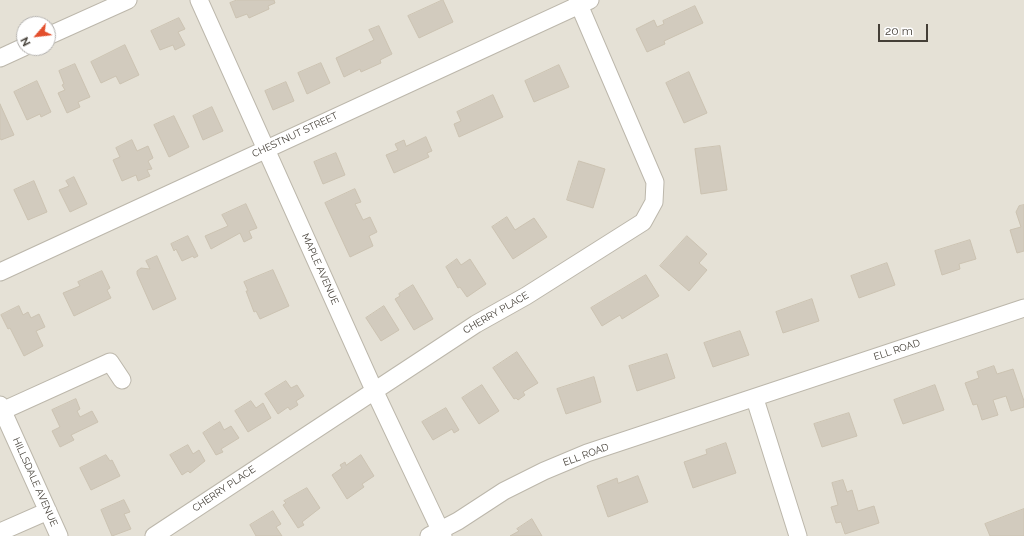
<!DOCTYPE html>
<style>
body{margin:0}
#map{position:relative;width:1024px;height:536px;overflow:hidden;background:#f2efe7;font-family:Raleway,sans-serif}
canvas{display:block}
.north{position:absolute;left:16px;top:16px;width:40px;height:40px;box-sizing:border-box;background:#fff;border:1px solid #b4b2af;border-radius:50%;rotate:242deg;font-size:11px;font-weight:700;line-height:16px;text-align:center;color:#443f37}
.north::after{content:'';display:block;margin:auto;width:14px;height:18px;background:#e34f2d;clip-path:polygon(50% 0,100% 100%,50% 72%,0 100%)}
.scale{position:absolute;left:878px;top:24px;width:50px;height:18px;box-sizing:border-box;border:2px solid #443f37;border-top:0;padding-left:5px;font-size:12px;line-height:14px;white-space:nowrap;color:#443f37;-webkit-text-stroke:3px #fff;paint-order:stroke}
</style>
<div id="map">
<canvas width="1024" height="536"></canvas>
<div class="north">N</div>
<div class="scale">20 m</div>
</div>
<script>
const c = document.querySelector('canvas').getContext('2d');
c.lineJoin = 'round';
function paint(path, color) {
  c.fillStyle = color;
  c.fill(path, 'evenodd');
}
function trace(path, color, width, dash) {
  c.strokeStyle = color;
  c.lineWidth = width;
  c.lineCap = dash ? 'butt' : 'round';
  c.setLineDash(dash || []);
  c.stroke(path);
}
function write(font, color, halo, rows, align = 'center') {
  c.font = font + ' Raleway,sans-serif';
  c.lineWidth = 3;
  c.setLineDash([]);
  c.textBaseline = 'middle';
  c.strokeStyle = halo;
  c.fillStyle = color;
  for (const [text, x, y, turn = 0] of rows) {
    c.save();
    c.translate(x, y);
    c.rotate((+turn || 0) * Math.PI / 180);
    c.textAlign = isNaN(turn) ? turn : align;
    if (halo) c.strokeText(text, 0, 0);
    c.fillText(text, 0, 0);
    c.restore();
  }
}
paint(new Path2D(`
 M0,0H1024V536H0ZM24,24H48V48H24Z`), '#e5e1d6');
const building = new Path2D(`
 M237,0H274L275,3L268,6L269,9L249,18L247,14L236,18L230,3Z
 M443,0L453,22L419,38L408,16Z
 M695,6L703,23L664,41L665,44L647,52L636,29L654,20L657,27L664,24L663,21Z
 M179,18L185,29L178,32L185,45L175,50L173,45L160,50L151,31Z
 M379,26L392,54L380,60L381,63L361,72L360,69L344,77L336,58L374,40L369,30Z
 M125,45L139,75L120,84L116,76L101,83L91,62Z
 M321,63L330,83L307,94L298,73Z
 M75,64L90,97L78,102L80,107L67,113L58,93L65,90L62,85L64,84L59,71Z
 M559,65L569,87L534,102L525,81Z
 M689,72L707,113L684,123L666,83Z
 M37,81L51,112L41,117L40,114L27,120L14,92Z
 M286,82L294,101L273,110L265,91Z
 M493,95L503,117L459,137L454,124L461,121L457,112Z
 M0,104L14,135L1,140L0,138Z
 M212,107L223,131L203,140L193,116Z
 M174,116L189,147L169,157L154,125Z
 M426,137L432,151L427,153L429,157L394,173L386,155L398,150L395,144L404,140L406,146Z
 M132,140L137,151L148,146L153,158L148,161L152,169L147,170L150,176L138,181L136,175L122,181L113,160L120,157L116,148Z
 M720,146L727,190L701,194L695,149Z
 M336,153L345,175L323,184L314,162Z
 M579,161L605,169L593,208L567,200Z
 M74,177L87,204L70,212L59,190L69,186L66,181Z
 M34,181L47,212L28,220L14,190Z
 M355,189L361,202L355,204L363,220L370,217L377,232L369,236L373,246L350,257L325,203Z
 M246,204L257,228L249,231L252,238L244,242L240,233L211,249L205,236L228,226L222,215Z
 M1024,205V251L1017,253L1010,230L1021,227L1016,212L1019,206Z
 M507,217L515,230L534,218L547,237L513,259L492,227Z
 M188,236L198,256L194,258L193,256L182,261L176,249L174,251L171,244Z
 M687,236L707,254L699,263L707,270L689,291L660,266Z
 M970,240L976,259L959,264L960,269L942,275L935,251Z
 M157,256L176,299L153,310L137,274V271L141,268L150,269L146,261Z
 M457,259L461,265L470,259L486,284L467,297L460,287L458,288L446,267Z
 M887,263L895,285L859,298L851,276Z
 M273,270L289,306L260,319L256,311L254,312L246,291H248L244,282Z
 M102,271L110,288L107,290L111,298L74,316L63,293L80,286L78,282Z
 M646,275L659,296L622,319L620,315L602,326L591,308Z
 M413,285L433,319L414,330L395,299L400,296L399,294Z
 M812,299L819,321L783,333L776,312Z
 M19,306L23,315L28,312L31,318L39,314L45,327L36,331L43,346L24,356L10,328L8,329L1,315Z
 M384,306L399,330L381,341L366,318Z
 M740,331L749,355L713,367L704,343Z
 M517,352L538,383L523,392L525,395L518,400L516,398L514,399L493,368Z
 M667,354L675,378L637,391L629,366Z
 M994,366L997,374L1013,369L1024,401V407L1011,411L1006,396L993,400L998,415L982,420L977,404L973,405L965,383L979,378L977,372Z
 M594,377L601,402L566,414L557,389Z
 M286,381L291,388L297,385L304,396L296,401L298,405L290,410L288,407L278,414L265,394Z
 M482,385L499,411L479,424L462,398Z
 M935,385L944,410L903,424L894,400Z
 M76,399L80,409L77,411L80,417L92,411L98,422L71,435L74,440L60,447L52,431L60,427L52,410Z
 M251,401L256,408L263,403L271,418L248,432L235,411Z
 M446,408L459,430L454,433L452,429L433,440L422,422Z
 M849,413L857,436L822,447L814,424Z
 M220,422L224,430L231,426L239,438L221,449L223,452L216,455L203,433Z
 M726,443L736,473L693,488L684,462L707,454L706,450Z
 M188,445L193,454L199,450L205,461L190,473L188,471L182,475L170,455Z
 M106,455L110,461L112,460L120,476L91,490L80,468Z
 M361,455L374,476L362,484L364,487L347,499L332,475L342,468L340,465L345,462L346,465Z
 M638,476L648,502L608,517L597,486L617,478L618,483Z
 M843,480L847,492L852,490L858,511L874,506L879,523L845,534L841,522L836,523L831,507L838,505L832,483Z
 M307,488L320,508L302,522L304,525L298,528L283,505L286,503L284,501Z
 M124,500L130,512L124,514L131,529L112,536L101,510Z
 M1024,509V536H990L985,524Z
 M273,511L281,524L276,527L282,536H256L250,525Z
 M532,519L542,536H510L519,531L517,529Z`);
paint(building, '#d2cbbe');
trace(building, '#ccc3b2', 1);
const minor = new Path2D(`
 M199,0L374,390L443,536
 M48,36L128,0
 M0,58L24,47
 M0,272L590,0
 M755,399L798,536
 M0,405L59,536
 M2,411L110,362L122,380
 M0,532L48,511
 M154,536L476,324L526,296L643,222L654,202L655,182L577,0
 M429,536L458,521L504,491L544,471L587,453L1024,308`);
trace(minor, '#bcb7ab', 19);
trace(minor, '#fff', 17);
write('10px', '#443f37', '#fff', [
 ["CHESTNUT STREET",295,135,-25],
 ["MAPLE AVENUE",320,269,66],
 ["CHERRY PLACE",496,313,-30],
 ["ELL ROAD",897,350,-18],
 ["ELL ROAD",586,455,-20],
 ["HILLSDALE AVENUE",35,482,66],
 ["CHERRY PLACE",224,489,-34]
]);
</script>
